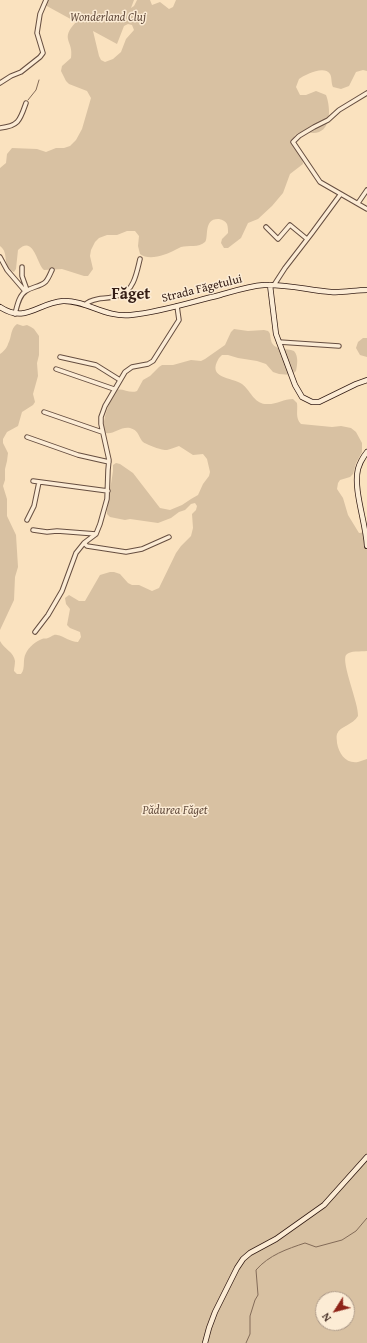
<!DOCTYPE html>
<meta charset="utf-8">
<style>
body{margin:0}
#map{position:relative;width:367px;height:1343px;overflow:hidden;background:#fae2bf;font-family:"Gentium Book Plus",serif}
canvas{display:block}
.north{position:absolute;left:315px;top:1291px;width:40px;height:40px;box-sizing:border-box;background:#fcecd5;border:1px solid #ac9988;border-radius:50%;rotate:234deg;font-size:11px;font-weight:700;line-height:16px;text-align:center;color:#341d15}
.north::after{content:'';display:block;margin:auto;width:14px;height:18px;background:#8f2418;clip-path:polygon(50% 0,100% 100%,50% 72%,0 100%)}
</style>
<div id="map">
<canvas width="367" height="1343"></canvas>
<div class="north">N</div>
</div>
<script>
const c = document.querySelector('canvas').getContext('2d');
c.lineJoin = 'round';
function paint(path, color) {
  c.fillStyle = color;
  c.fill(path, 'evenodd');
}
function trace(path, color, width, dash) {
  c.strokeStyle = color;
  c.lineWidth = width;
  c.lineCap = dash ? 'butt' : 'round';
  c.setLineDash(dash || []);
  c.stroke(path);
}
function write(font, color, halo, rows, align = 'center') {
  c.font = font + ' "Gentium Book Plus",serif';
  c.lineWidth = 3;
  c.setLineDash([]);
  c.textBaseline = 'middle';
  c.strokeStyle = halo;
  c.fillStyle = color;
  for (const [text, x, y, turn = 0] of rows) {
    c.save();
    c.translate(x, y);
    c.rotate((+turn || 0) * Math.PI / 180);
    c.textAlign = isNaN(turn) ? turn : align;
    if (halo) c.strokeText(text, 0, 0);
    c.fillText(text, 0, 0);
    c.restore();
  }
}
paint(new Path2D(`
 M47,0H134L131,8L134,6L137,0H150L152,5L160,2L169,9L173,7L176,0H367V71L363,70L356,72L349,86L341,89L333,87C331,83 332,77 330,74C324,65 305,75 299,79L296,87L300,95H306L316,91L326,95C330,105 332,127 319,132C311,135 302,129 295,135C288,150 303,152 303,164L290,174L283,193L272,206L258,219L248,223L241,238L228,248H224L221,243L222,239L228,233C228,230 228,227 227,224C225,221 223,220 219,219C203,218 209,238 205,242C199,248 188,245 181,247C179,248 177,249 175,250C166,255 149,261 140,254L138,246L139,236L135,231H127L117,235H107L99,238L95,242L91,250L90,256L93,269L88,276H84L62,269L44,270C37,265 34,234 18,250L16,269L14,272C1,266 10,253 0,246V168L6,163L7,154L12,148L37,149L46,152L56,148H64L70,146L76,140L82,129L91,98L87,91L69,84L66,81L61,71L62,66L71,58C74,40 59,40 76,22L45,5ZM128,24L132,25L134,30L126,39L121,52L113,59L105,62L101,60L99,56L93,31L117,44L124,26Z
 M17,324L23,326L27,325L31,327L34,329L39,336V355L37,363L38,376L33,394L35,402L33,405L22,412L18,426L7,432L3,439V443L8,453L7,461L5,469V480L3,486L7,499V516L16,535L18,567L15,577L14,600L0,630V354C3,352 7,348 8,344C12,337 10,329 17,324Z
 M234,329L248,331L264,330L268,331C271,334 270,336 271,340C273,351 287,348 294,351C299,357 297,365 296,371L291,375L279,374L273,372L266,364L257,361L238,358L228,355H222L219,358C206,379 232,377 242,384C250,390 254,403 265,404C277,405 283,399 293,399L297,403C298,411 295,418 301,424L332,427L341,426L351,428L356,432L362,443V452L356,463L353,474L350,477L340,480L338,483L337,489L343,498L348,515L359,533L367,532V651C361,652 350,650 346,655C341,663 359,704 358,716C353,725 340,726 337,734C336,737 337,740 337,743C339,754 346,764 358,762C361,761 364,760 367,759V1343H0V641C4,649 14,652 15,661C15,665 14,668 14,671L17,674H21C26,668 22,660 26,653C29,647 36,641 42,639C44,638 46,639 48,638C52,637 53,634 57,635C64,636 70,642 78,642L81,637L80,632L70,628L67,625L70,609L66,604L65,598L69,595L79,601H85L100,575L110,572H114L120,574L128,583L132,585H139L152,591L159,588L176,553L181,546L191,536L193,528L192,514L196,510L197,506L195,503L191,504L185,510L179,512L171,518L158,523L130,519L125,520L110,517L107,514V510L113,471V465L116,463L120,464L133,473L160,508L170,510L182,505L191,499L198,495L203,484L209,476L210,472L207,459L203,454L193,455L179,446C175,447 172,449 167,450C163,451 144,444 142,441C138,435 138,430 130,428C120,426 111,437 104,432C102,419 109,402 116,390C123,388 130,394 137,391L143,380L150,376L159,367L162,365H173L191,360L201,361L205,359L225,345L231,332ZM323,1299H347V1323H323Z
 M363,338H367V357L360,355L356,348L358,342Z`), '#d8c1a2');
trace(new Path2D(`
 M28,100L36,90L39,80
 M246,1343L250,1334V1316L255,1300L258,1295L256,1270C269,1255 287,1249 305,1243L316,1247L342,1240L356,1231L367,1218`), '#836b58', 1);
const minor = new Path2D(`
 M0,83L11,76L21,72L40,57L43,53L37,33L40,14L46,0
 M367,93L339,110L328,120L314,127L299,136L293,142L320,182L367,209
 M0,128C19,126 20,120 26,103
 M358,203L367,190
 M266,227L278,239L290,225L307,239
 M0,257L7,270L25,291
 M22,267V276L27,290
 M274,285L285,268L312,233L340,195
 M85,305C88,301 93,300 98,299C105,298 113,298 120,295C134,291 137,271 140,259
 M15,314C17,306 19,295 26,291C29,289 32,288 35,287C47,283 47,281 52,270
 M279,342L339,346
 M60,357L96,365L120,380
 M56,369L114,389
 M44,412L102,432
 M27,437L78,455L109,462
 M33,481L108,491
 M27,520L34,506L39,482
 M33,530L47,532L57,531L96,534
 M84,543L87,546L126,552L142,549L169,537
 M35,632L48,615L62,591L76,553L84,543L96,534L100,524L107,499L108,470L109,460L101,424V417L105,406L125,372L132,367L148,364L153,361L179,320L177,306`);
const secondary = new Path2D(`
 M270,285L276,334L295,385L302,397L312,402H319L356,384L367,380
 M0,307C26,324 37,303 63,301C86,300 105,318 131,315C161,312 191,302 220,295C234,291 249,286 264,285C287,284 308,290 331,292C343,293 355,290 367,290
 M367,452C363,457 360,462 358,469C353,490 366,523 367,546
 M205,1343L209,1328L215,1312L237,1268L243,1259L250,1253L276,1239L324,1205L367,1157`);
trace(minor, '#664e40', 5.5);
trace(secondary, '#341d15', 6);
trace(minor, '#fcecd5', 3.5);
trace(secondary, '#fcecd5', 4.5);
write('italic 12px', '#654e3f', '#fcecd5', [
 ["Wonderland Cluj",108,18],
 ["Pădurea Făget",175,811]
]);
write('12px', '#341d15', '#fcecd5', [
 ["Strada Făgetului",202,289,-14]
]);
write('bold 16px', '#341d15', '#fcecd5', [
 ["Făget",131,295]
]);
</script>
